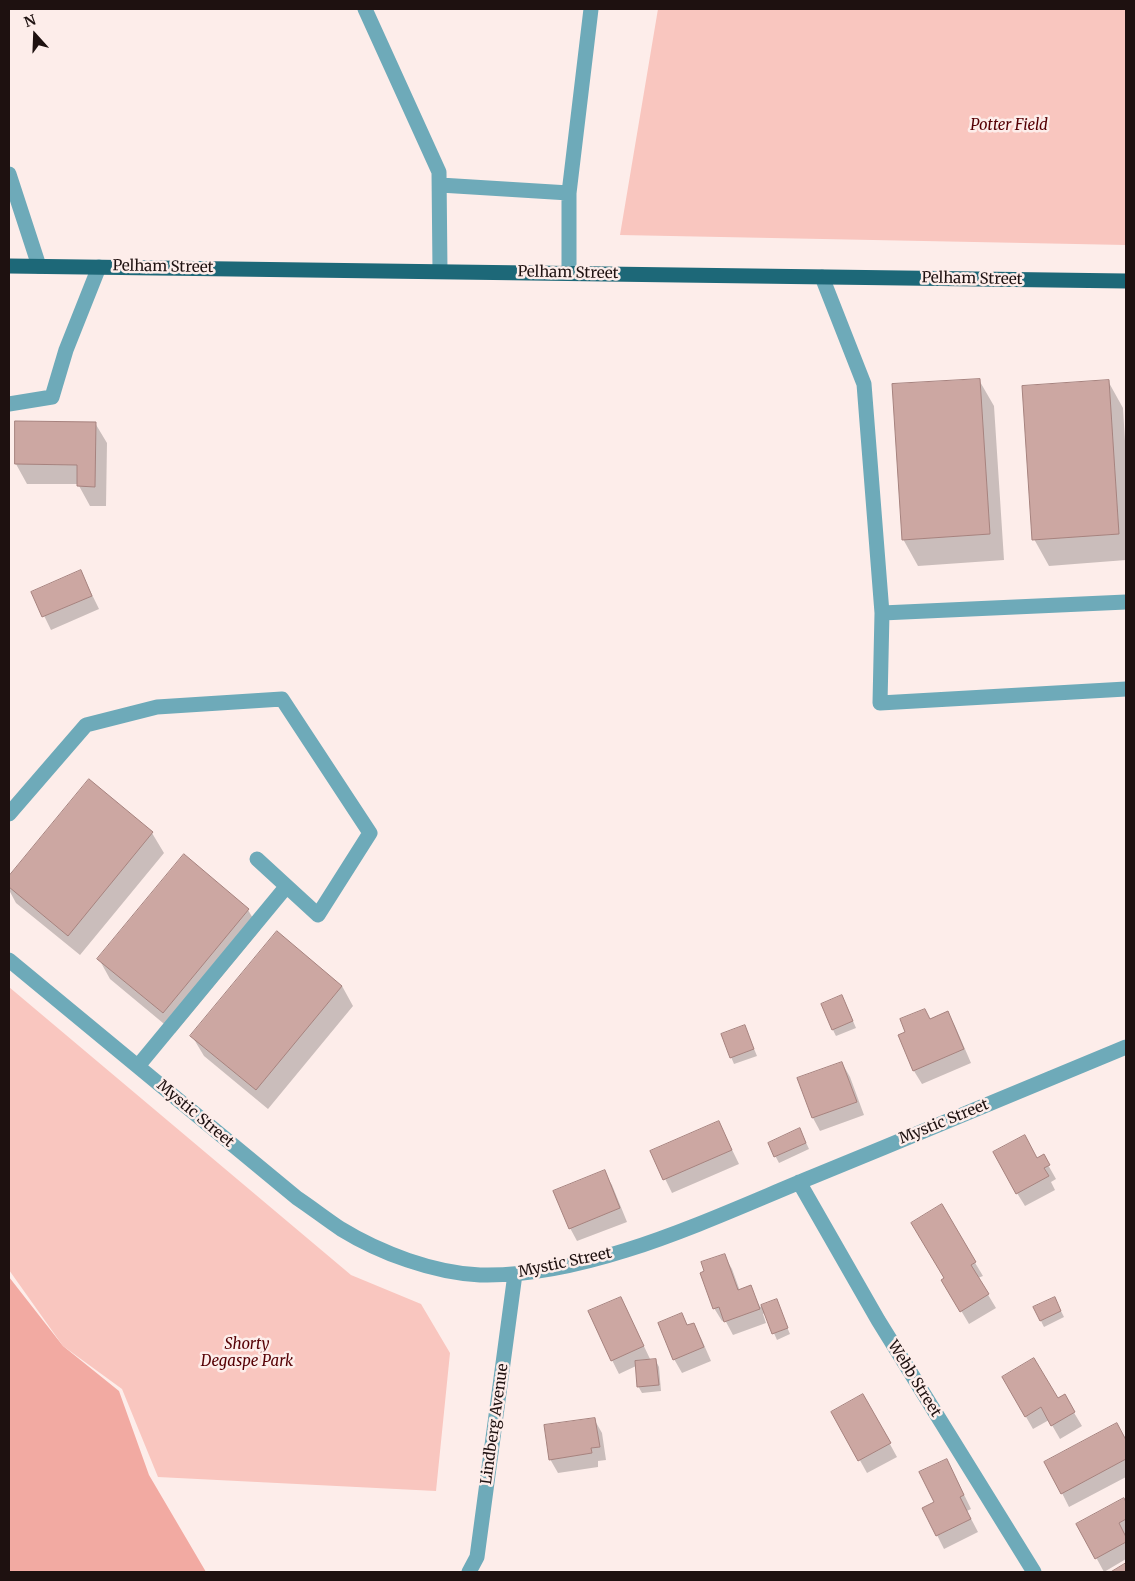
<!DOCTYPE html>
<style>
body{margin:0}
#map{position:relative;width:1135px;height:1581px;overflow:hidden;background:#fdedea;font-family:Merriweather,serif}
canvas{display:block}
.frame{position:absolute;inset:0;border:10px solid #1e1110;pointer-events:none}
.north{position:absolute;left:10px;top:10px;width:50px;height:50px;-webkit-text-stroke:4px #fdedea;paint-order:stroke;rotate:340deg;font-size:14px;font-weight:700;line-height:20px;text-align:center;color:#1e1110}
.north::after{content:'';display:block;margin:auto;width:18px;height:22px;background:#1e1110;clip-path:polygon(50% 0,100% 100%,50% 72%,0 100%)}
</style>
<div id="map">
<canvas width="1135" height="1581"></canvas>
<div class="frame"></div>
<div class="north">N</div>
</div>
<script>
const c = document.querySelector('canvas').getContext('2d');
c.lineJoin = 'round';
function paint(path, color) {
  c.fillStyle = color;
  c.fill(path, 'evenodd');
}
function trace(path, color, width, dash) {
  c.strokeStyle = color;
  c.lineWidth = width;
  c.lineCap = dash ? 'butt' : 'round';
  c.setLineDash(dash || []);
  c.stroke(path);
}
function write(font, color, halo, rows, align = 'center') {
  c.font = font + ' Merriweather,serif';
  c.lineWidth = 5;
  c.setLineDash([]);
  c.textBaseline = 'middle';
  c.strokeStyle = halo;
  c.fillStyle = color;
  for (const [text, x, y, turn = 0] of rows) {
    c.save();
    c.translate(x, y);
    c.rotate((+turn || 0) * Math.PI / 180);
    c.textAlign = isNaN(turn) ? turn : align;
    if (halo) c.strokeText(text, 0, 0);
    c.fillText(text, 0, 0);
    c.restore();
  }
}
paint(new Path2D(`
 M658,9H1126V245L620,235Z
 M9,987L351,1275L421,1304L450,1353L436,1491L158,1477L122,1389L63,1346L9,1270Z`), '#f9c6bf');
paint(new Path2D(`
 M9,1277L63,1346L119,1391L149,1475L206,1572H9Z`), '#f2aaa2');
paint(new Path2D(`
 M979,380L994,406L1004,560L918,566L903,539Z
 M1108,381L1123,408L1126,457V560L1049,566L1034,539Z
 M95,423L107,443L106,506H90L78,484H27L16,464Z
 M81,572L99,609L51,630L33,593Z
 M89,781L152,833L164,853L80,955L16,903L9,890V878Z
 M248,910L260,930L175,1033L110,979L99,959Z
 M342,986L353,1006L268,1109L204,1056L192,1036Z
 M845,1002L856,1028L836,1036L833,1030Z
 M948,1013L955,1026L971,1063L922,1084L914,1071Z
 M745,1027L757,1056L734,1064L731,1057Z
 M842,1063L850,1077L864,1115L820,1131L813,1118L798,1079Z
 M719,1123L739,1164L672,1193L652,1152Z
 M803,1136L809,1149L779,1163L769,1144Z
 M1043,1156L1056,1179L1051,1182L1055,1190L1025,1206L1017,1193L1038,1160Z
 M604,1172L612,1185L627,1222L577,1241L570,1228Z
 M941,1206L983,1276L978,1278L996,1308L969,1324L943,1280L946,1278Z
 M724,1255L732,1269L740,1291L750,1287L760,1307L776,1301L790,1334L777,1340L765,1313L763,1314L766,1323L733,1335L725,1320L722,1321L714,1308Z
 M621,1298L651,1361H656L659,1367L661,1391L642,1393L638,1386L636,1366L619,1374L612,1360Z
 M1058,1305L1064,1317L1044,1327L1041,1321Z
 M682,1315L688,1326L693,1324L701,1338L711,1361L682,1373L674,1359Z
 M1003,1377L1057,1400L1064,1396L1082,1426L1060,1439L1049,1420L1033,1429Z
 M863,1395L897,1457L867,1473L833,1412Z
 M594,1419L602,1433L606,1460L598,1461V1467L558,1473L550,1459Z
 M1116,1425L1126,1442V1477L1069,1507L1062,1493Z
 M954,1474L971,1509L967,1511L978,1532L944,1549L924,1509L936,1503Z
 M1124,1500L1126,1504V1559L1104,1572L1078,1524Z`), '#0003');
const building = new Path2D(`
 M980,379L990,534L902,540L892,384Z
 M1109,380L1119,534L1032,540L1022,386Z
 M15,421L96,422L95,487L77,486V465L15,464Z
 M81,570L92,596L42,617L31,592Z
 M89,779L153,832L68,936L9,887V876Z
 M184,854L249,909L163,1013L97,959Z
 M277,931L342,986L256,1090L190,1036Z
 M842,995L853,1021L832,1030L821,1004Z
 M925,1009L930,1019L948,1011L964,1049L913,1071L898,1035L905,1032L900,1019Z
 M745,1025L754,1049L730,1058L721,1034Z
 M842,1062L857,1102L812,1118L797,1078Z
 M719,1121L732,1150L663,1180L650,1151Z
 M800,1128L806,1143L774,1157L768,1143Z
 M1025,1135L1037,1158L1044,1154L1050,1165L1044,1168L1049,1176L1016,1194L993,1152Z
 M605,1170L620,1208L569,1229L553,1191Z
 M942,1204L976,1262L971,1265L989,1294L960,1312L941,1280L944,1278L911,1223Z
 M725,1254L738,1290L751,1285L760,1309L724,1322L719,1307L713,1309L700,1273L704,1271L701,1262Z
 M621,1297L644,1346L611,1361L588,1311Z
 M1055,1297L1061,1311L1040,1321L1033,1307Z
 M777,1299L788,1328L772,1334L761,1305Z
 M682,1313L687,1325L694,1323L704,1347L673,1360L658,1323Z
 M1034,1358L1058,1398L1065,1394L1075,1412L1051,1426L1041,1407L1025,1417L1002,1377Z
 M656,1359L659,1385L637,1387L635,1361Z
 M863,1394L891,1443L858,1461L831,1412Z
 M595,1418L600,1447L591,1448L592,1453L549,1460L544,1425Z
 M1117,1423L1126,1440V1459L1061,1494L1044,1462Z
 M947,1459L964,1495L960,1497L971,1519L936,1536L922,1508L934,1502L919,1472Z
 M1124,1498L1126,1502V1519L1119,1523L1126,1537V1542L1095,1559L1076,1524Z
 M1126,1563V1572H1111Z`);
paint(building, '#cca7a2');
trace(building, '#a6827e', 1);
trace(new Path2D(`
 M365,9L439,172L440,271
 M9,174L39,266
 M440,185L569,193
 M569,273V193L591,9
 M822,277L864,384L882,613L880,703L1126,689
 M9,404L52,397L66,350L99,267
 M882,613L1126,602
 M9,814L86,725L157,707L282,699L370,833L318,915L257,859
 M9,960L297,1198C312,1208 326,1219 341,1229C380,1253 434,1273 480,1275C589,1278 712,1218 812,1177C917,1134 1022,1090 1126,1047
 M138,1066L286,887
 M799,1182L878,1320L1034,1572
 M469,1572L477,1557L515,1274`), '#6eaab9', 15);
trace(new Path2D(`
 M9,266L1126,281`), '#1d6878', 15);
write('italic 15px', '#550004', '#fdedea', [
 ["Potter Field",1009,126],
 ["Shorty",247,1345],
 ["Degaspe Park",247,1362]
]);
write('15px', '#1e1110', '#fdedea', [
 ["Pelham Street",163,267,1],
 ["Pelham Street",568,273,1],
 ["Pelham Street",972,279,1],
 ["Mystic Street",195,1114,40],
 ["Mystic Street",944,1122,-22],
 ["Mystic Street",565,1263,-12],
 ["Webb Street",914,1379,58],
 ["Lindberg Avenue",495,1424,-82]
]);
</script>
